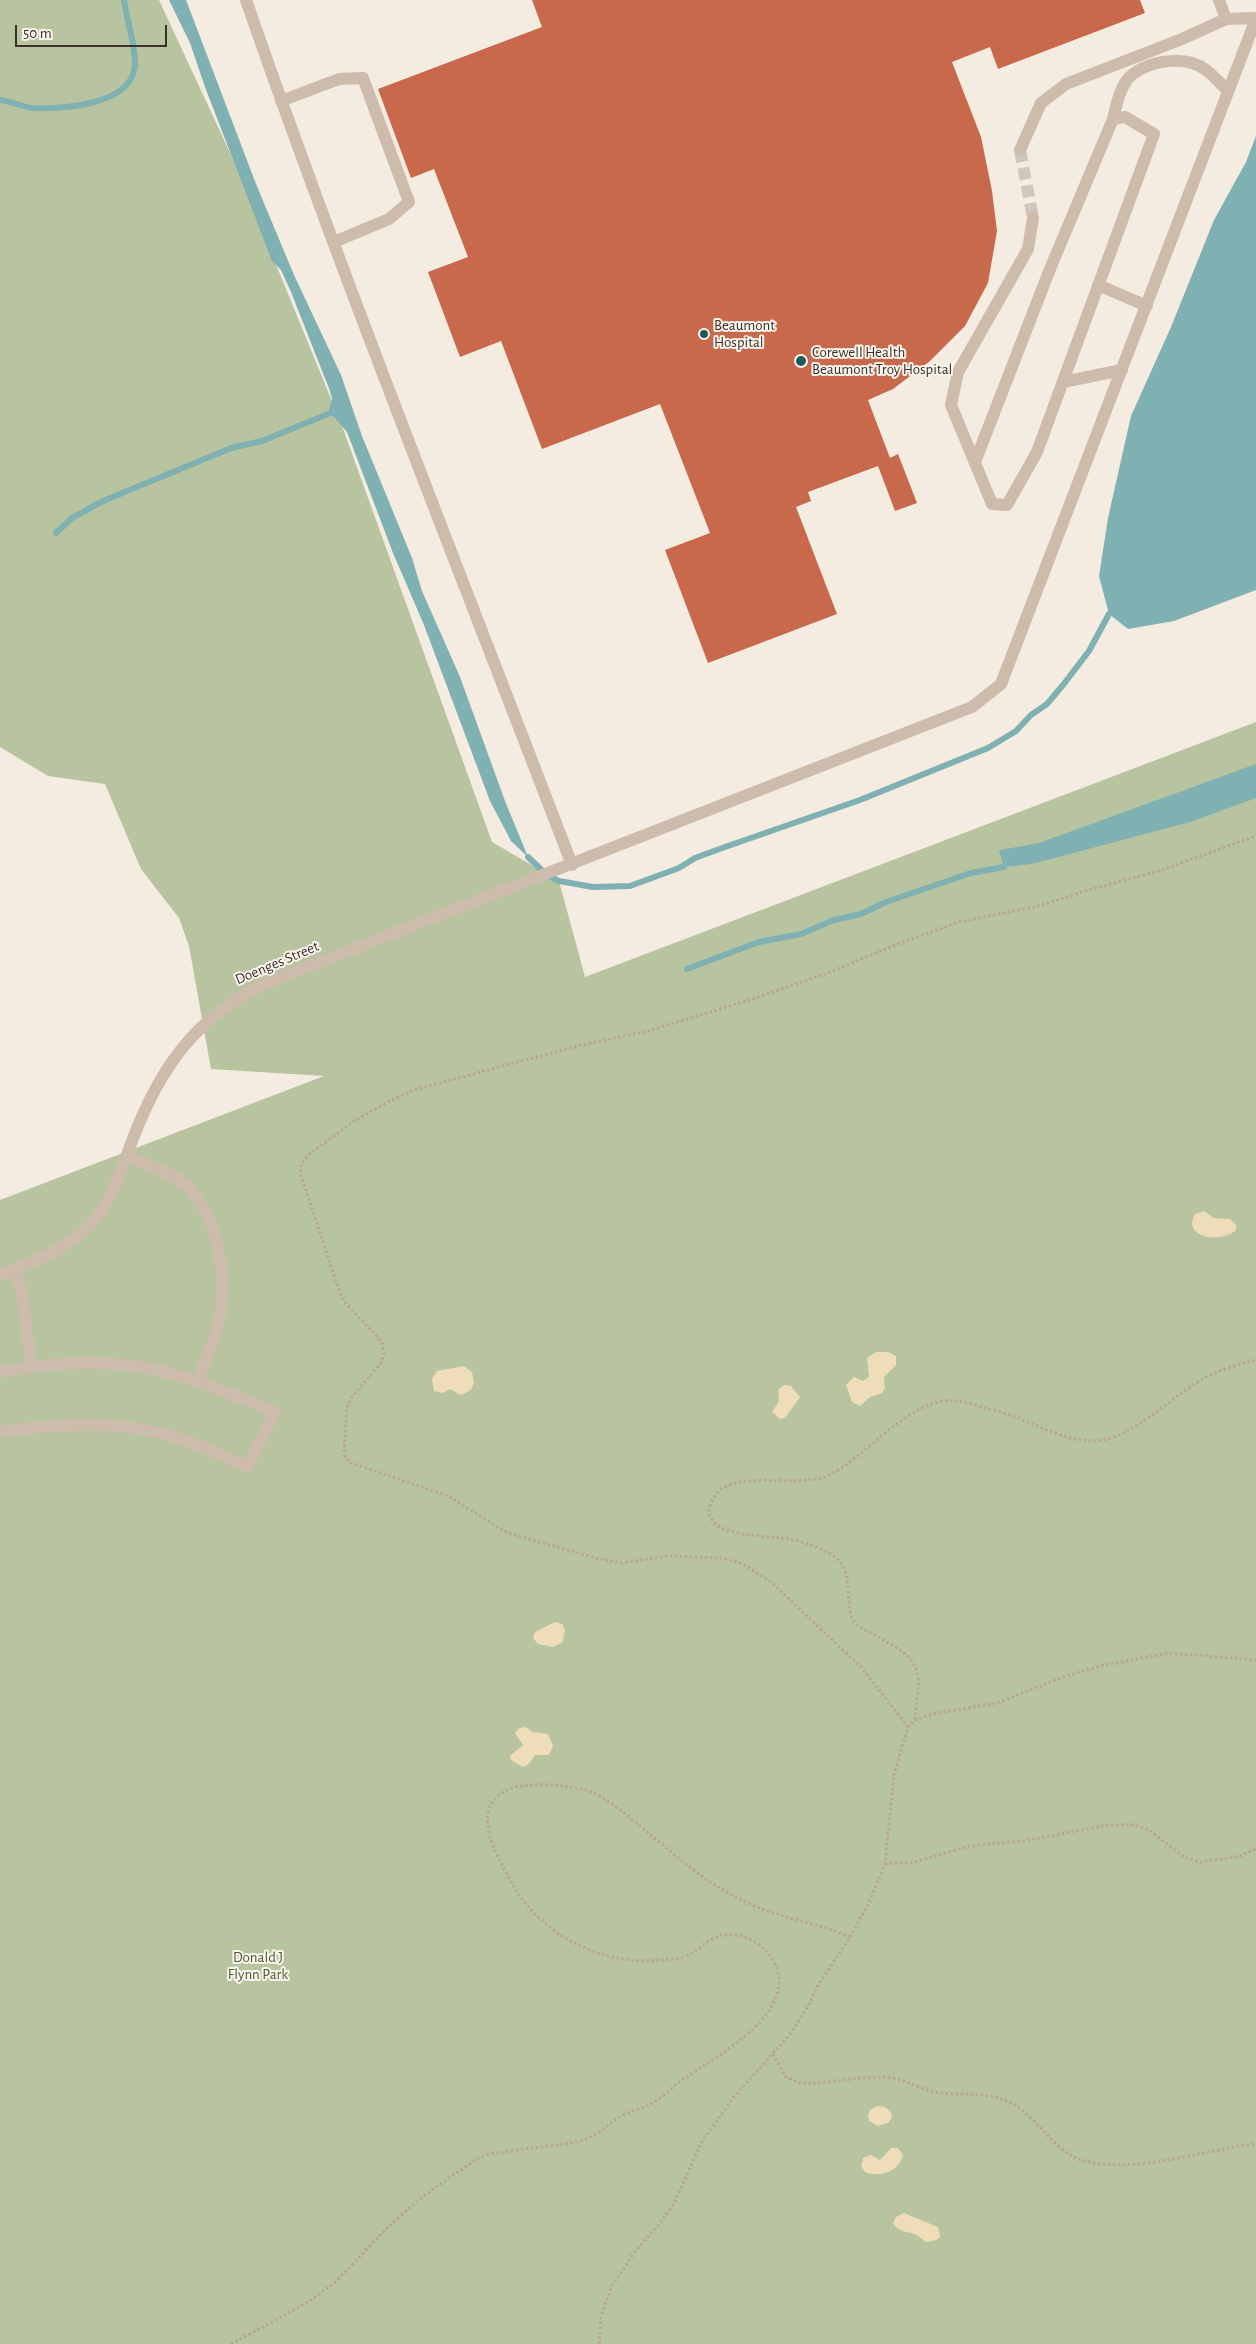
<!DOCTYPE html>
<style>
body{margin:0}
#map{position:relative;width:1256px;height:2344px;overflow:hidden;background:#f4ebe1;font-family:"Alegreya Sans",sans-serif}
canvas{display:block}
.scale{position:absolute;left:15px;top:25px;width:152px;height:22px;box-sizing:border-box;border:2px solid #3b302b;border-top:0;padding-left:6px;font-size:15px;line-height:18px;white-space:nowrap;color:#3b302b;-webkit-text-stroke:4px #fbf5ee;paint-order:stroke}
</style>
<div id="map">
<canvas width="1256" height="2344"></canvas>
<div class="scale">50 m</div>
</div>
<script>
const c = document.querySelector('canvas').getContext('2d');
c.lineJoin = 'round';
function paint(path, color) {
  c.fillStyle = color;
  c.fill(path, 'evenodd');
}
function trace(path, color, width, dash) {
  c.strokeStyle = color;
  c.lineWidth = width;
  c.lineCap = dash ? 'butt' : 'round';
  c.setLineDash(dash || []);
  c.stroke(path);
}
function write(font, color, halo, rows, align = 'center') {
  c.font = font + ' "Alegreya Sans",sans-serif';
  c.lineWidth = 4;
  c.setLineDash([]);
  c.textBaseline = 'middle';
  c.strokeStyle = halo;
  c.fillStyle = color;
  for (const [text, x, y, turn = 0] of rows) {
    c.save();
    c.translate(x, y);
    c.rotate((+turn || 0) * Math.PI / 180);
    c.textAlign = isNaN(turn) ? turn : align;
    if (halo) c.strokeText(text, 0, 0);
    c.fillText(text, 0, 0);
    c.restore();
  }
}
paint(new Path2D(`
 M0,0H159L231,155L341,423L492,842L559,881L585,977L1256,722V2344H0V1200L324,1076L211,1069L189,946L179,918L141,869L105,784L48,776L0,747Z`), '#b8c4a0');
paint(new Path2D(`
 M1204,1211L1214,1218L1230,1219L1236,1225V1230C1222,1244 1181,1238 1195,1214Z
 M876,1352H888L896,1356V1365L884,1377L885,1388L882,1393L870,1397L860,1406L852,1402L846,1385L854,1377L863,1381L869,1377L867,1358Z
 M464,1366L472,1372L474,1383L471,1390L461,1395L450,1389L443,1393L434,1391L432,1379L437,1371Z
 M784,1385L791,1386L800,1397L785,1418L780,1419L772,1412L779,1401L778,1390Z
 M555,1622L562,1624L565,1630L562,1643L553,1647L538,1644L533,1638L535,1632Z
 M525,1727L533,1732L548,1734L553,1746L549,1755H535L529,1764L523,1767L511,1760L510,1756L523,1745L515,1733L519,1728Z
 M878,2106C885,2106 892,2110 892,2118L888,2123L878,2126L869,2121L868,2116L870,2110Z
 M891,2148H898L903,2155C899,2172 879,2178 865,2172L861,2166L863,2158L871,2155L880,2160Z
 M904,2213L938,2227L940,2237L936,2240L928,2242C923,2241 922,2238 918,2236C908,2230 900,2234 893,2223L896,2217Z`), '#efdcb8');
paint(new Path2D(`
 M169,0H186L256,184L294,275L341,375L362,436L412,558L422,591L460,677L505,801L528,857L511,841L490,801L424,625L393,553L347,432L335,418L328,414L332,399L330,391L291,292L281,270L272,261L205,87L190,43Z
 M1256,136V590L1174,621L1128,629L1109,614L1099,576L1108,518L1131,416L1171,327L1214,220L1246,162Z
 M1256,764V798L1190,822L1032,864L1004,867L999,851L1001,850L1039,843Z`), '#7fb0b2');
trace(new Path2D(`
 M0,100C11,101 22,107 33,108C64,109 134,105 135,64C135,43 127,21 124,0
 M56,533L72,518L103,501L231,448L262,441L328,414
 M528,857L547,875L559,881L593,887L630,886L679,868L695,858L725,847L860,800L988,748L1016,731L1031,715L1047,704L1063,685L1089,651L1109,614
 M687,969L759,942L801,934L834,920L861,914L886,902L971,873L1004,867`), '#7fb0b2', 6);
paint(new Path2D(`
 M532,0H1140L1145,13L998,69L990,47L952,62L981,137L992,191L997,231L988,283L965,326L930,361L893,389L868,400L890,458L898,454L917,503L895,511L878,466L808,492L811,501L796,507L837,614L708,663L665,550L710,533L660,404L542,449L501,341L460,357L428,272L468,257L434,169L411,178L378,89L542,27Z`), '#c8694b');
trace(new Path2D(`
 M1020,150L1033,218`), '#cfc6bd', 12, [12, 6]);
trace(new Path2D(`
 M915,1720C920,1672 926,1663 880,1638C873,1634 861,1629 855,1623C844,1609 853,1580 841,1563C830,1549 806,1543 789,1539C769,1535 711,1539 709,1511C709,1504 714,1496 719,1491C737,1475 786,1482 809,1480C827,1479 841,1469 855,1458C881,1438 910,1407 943,1401C957,1399 968,1403 981,1407C993,1410 1006,1413 1017,1418C1048,1429 1080,1449 1114,1437C1146,1425 1176,1394 1206,1377C1222,1369 1239,1364 1256,1360
 M908,1727L862,1668L770,1581L743,1564L723,1558L668,1556L621,1563L600,1559L521,1537L504,1531L448,1496L351,1463L345,1457L344,1449L347,1407L352,1397L381,1363L384,1354L382,1342L344,1301L337,1285L301,1175V1164L308,1155L354,1121L388,1102L414,1090L577,1046L648,1031L756,998L833,971L895,945L959,922L1039,906L1085,891L1159,871L1256,836
 M885,1864L915,1862L969,1846L1024,1841L1102,1826L1129,1824L1149,1830L1185,1858L1201,1862L1237,1857L1256,1849
 M773,2054L785,2076L799,2083C830,2085 862,2074 893,2078C909,2081 924,2091 940,2093C963,2095 984,2092 1007,2101C1035,2113 1055,2154 1084,2161C1137,2174 1202,2150 1256,2144
 M231,2344C263,2326 299,2310 329,2287C342,2277 354,2262 366,2250C394,2220 423,2194 458,2172C466,2167 474,2160 483,2156C490,2153 498,2153 505,2152C530,2147 556,2147 580,2141C597,2137 609,2122 625,2114C634,2110 644,2108 653,2103C663,2097 672,2087 682,2080C713,2059 779,2023 779,1982C780,1960 758,1938 737,1935C709,1931 705,1949 683,1957C677,1960 667,1959 661,1960C600,1966 539,1934 510,1880C499,1859 483,1833 489,1809C498,1778 551,1784 576,1788C600,1791 622,1811 640,1826C675,1855 708,1886 750,1904C783,1919 818,1923 850,1937
 M599,2344L601,2316L612,2286L636,2250L657,2227L674,2204L701,2143L734,2097L791,2033L810,2003L817,1987L850,1937L868,1905L885,1864L894,1774L908,1727L915,1720L932,1714L997,1703L1063,1677L1100,1666L1168,1653L1256,1660`), '#b9a596', 3, [2.5, 2.5]);
trace(new Path2D(`
 M246,0C347,291 462,577 572,865
 M1219,0L1226,19
 M281,101L339,79L363,78L409,202L389,219L334,242
 M1113,119C1116,106 1121,82 1133,74C1152,60 1186,55 1206,70C1214,76 1221,84 1228,91
 M1020,150L1041,103L1066,84L1182,39L1226,19L1256,18
 M1098,285L1147,306
 M1063,382L1122,370
 M975,462L1050,269L1113,119L1125,117L1154,134L1037,452L1007,505L992,504L951,405L958,372L1028,249L1033,218
 M127,1156C142,1163 161,1169 176,1178C221,1208 229,1280 217,1329C212,1347 203,1365 197,1383
 M15,1269L23,1297L31,1366
 M0,1275C31,1263 63,1251 87,1228C110,1206 121,1171 132,1141C160,1067 196,1016 269,982L972,707L1001,684L1256,19
 M0,1372C38,1365 76,1361 114,1364C169,1367 224,1391 275,1412L247,1467C226,1457 205,1447 183,1440C125,1419 60,1424 0,1432`), '#cdbbac', 12);
for (const [x, y, r, color] of [
 [704,334,5,"#1f5a5e"],
 [801,361,6,"#1f5a5e"]
]) {
  const dot = new Path2D();
  dot.arc(x, y, r, 0, 2 * Math.PI);
  c.fillStyle = color;
  c.fill(dot);
  trace(dot, '#fbf5ee', 2);
}
write('15px', '#3b302b', '#fbf5ee', [
 ["Beaumont",714,325],
 ["Hospital",714,342],
 ["Corewell Health",812,352],
 ["Beaumont Troy Hospital",812,369]
], 'left');
write('15px', '#3b302b', '#fbf5ee', [
 ["Doenges Street",277,963,-23]
]);
write('15px', '#4a5a2e', '#fbf5ee', [
 ["Donald J",258,1957],
 ["Flynn Park",258,1974]
]);
</script>
